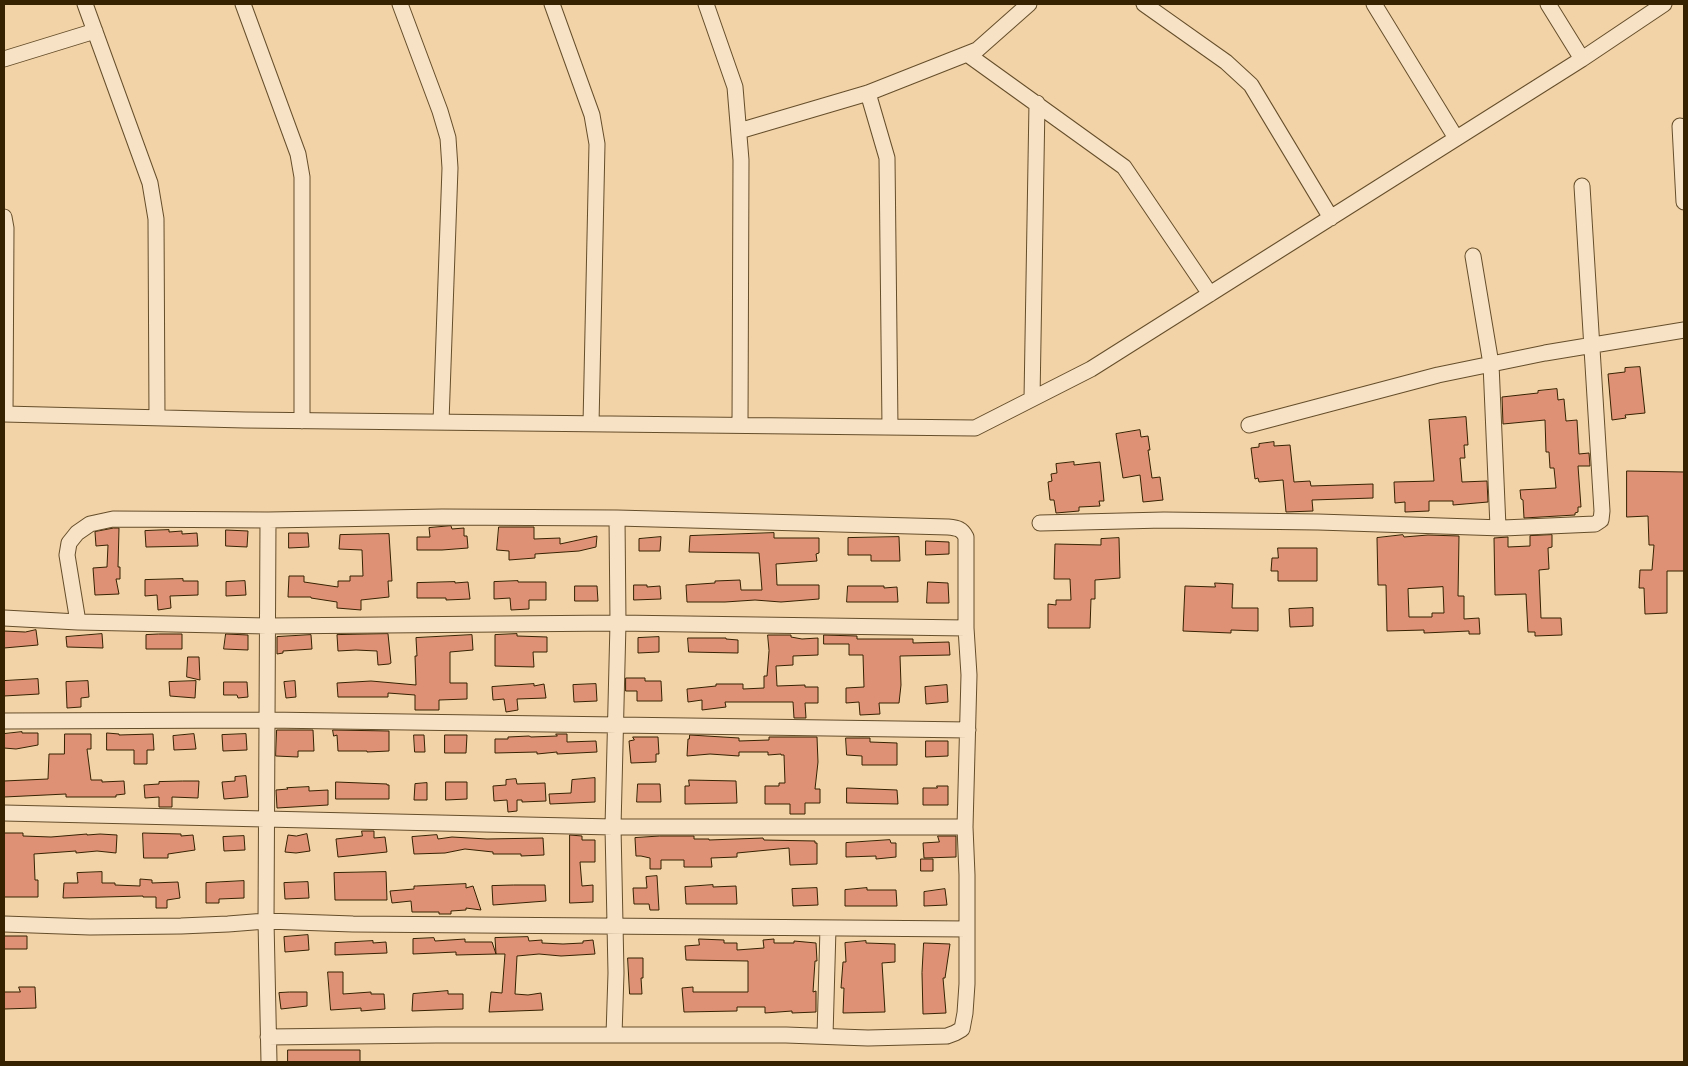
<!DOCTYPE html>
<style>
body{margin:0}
#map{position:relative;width:1688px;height:1066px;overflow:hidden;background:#f2d2a7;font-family:"IM FELL English",serif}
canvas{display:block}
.frame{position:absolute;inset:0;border:5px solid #362201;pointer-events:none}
</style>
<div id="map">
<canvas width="1688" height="1066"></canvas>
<div class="frame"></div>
</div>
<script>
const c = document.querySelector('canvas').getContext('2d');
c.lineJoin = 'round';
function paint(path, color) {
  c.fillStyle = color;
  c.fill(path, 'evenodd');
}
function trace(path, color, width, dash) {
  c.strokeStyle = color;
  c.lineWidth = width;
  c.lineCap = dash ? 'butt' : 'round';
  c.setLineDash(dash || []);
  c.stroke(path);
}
const building = new Path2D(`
 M1640,367L1645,413L1625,415L1626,418L1612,420L1608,374L1625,372V368Z
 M1557,389L1558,400L1564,399L1566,421L1577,420L1579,454L1589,453L1590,466H1578L1581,507H1578V512L1575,513V515L1524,518L1523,500L1521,499L1520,490L1556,488L1554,468H1550L1549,452H1546L1545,420L1503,424L1502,397L1538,393V391Z
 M1466,417L1468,445H1464L1465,458H1460L1462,482L1487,481L1488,502L1453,505V501H1429V511L1405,512V502L1395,503L1394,482L1434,481L1429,420Z
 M1140,430L1141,437L1148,436L1150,450H1148L1152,478L1160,477L1163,500L1143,502L1140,475L1123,478L1116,434Z
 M1274,442V446L1290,445L1294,482L1310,481L1311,486L1373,484V498L1312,500L1313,511L1286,512L1283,480L1259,482L1258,478L1255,479L1251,448L1259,447V444Z
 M1074,462V465L1100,462L1104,501H1099L1100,506L1079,507V511L1056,513L1054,500H1050L1048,482L1052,481L1051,474L1057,473L1056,464Z
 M1627,471L1684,472V571H1667V613L1645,614L1644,588H1639L1640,570H1652L1654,545H1649L1648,516L1627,517Z
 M451,526L452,529L464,528V536H467L468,548L442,550H417V537H430L429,528Z
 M499,527H534V539L560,538V544L597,536L596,547L579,551L535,554V558L509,560V551L497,550Z
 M114,528H119L118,567H120V579H116L119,594L95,595L93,568L107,567L108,545L96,546L95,532Z
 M169,530V532L182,531V534L197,533L198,546L146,547L145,531Z
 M226,530L248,531L247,547L226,546Z
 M289,533H308L309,547L289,548Z
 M774,533V538H819V553L816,554L817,561L776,564L777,585H819V599L781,602L755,600L725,602H687L686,585L715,583V581L740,580L741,590H762L759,553L689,552L690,536Z
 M389,534L392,581H388L389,597L361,600V610L337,608V602L311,598V597H288L289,576H304V582L338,587V581H350V576H363L362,550L339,549L340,535Z
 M1403,535L1404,537L1428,535L1459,536L1458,596H1464V619L1479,618L1480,634H1469V631L1424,633V630L1387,631L1386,585H1378L1377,538ZM1443,587L1444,613H1432V617H1409L1408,589Z
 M1552,535V547L1548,548L1549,569L1539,570L1541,618H1561L1562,635L1535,636V632H1528L1526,594L1495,595L1494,538L1508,537V547L1530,546V536Z
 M661,537L660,551H639V539Z
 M899,537L900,561H871V555H848V538Z
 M1119,538L1120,578L1095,580V599H1091L1090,628H1048V604L1056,605V600H1071L1070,579H1054L1055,544L1101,545V539Z
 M926,541L949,542V554L926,555Z
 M1278,548H1317V581H1278V571H1271L1272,558H1278Z
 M183,579V581H198V595L170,596L171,608L158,610L157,595L145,596V580Z
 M245,581L246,595L226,596V582Z
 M518,581V582H546V600H529V609L511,610L510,598L494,599V582Z
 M455,582V583L468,582L470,599L446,600V598H417V583Z
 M928,582L948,583L949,603H927Z
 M1215,583L1233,584L1232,608H1258V631L1231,630V633L1183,631L1185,586L1215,587Z
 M634,585H647V587L660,586L661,599L634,600Z
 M575,586H597L598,601H575Z
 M848,586H884V588L897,587L898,602H847Z
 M1313,608V626L1290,627L1289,609Z
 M36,630L38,645L4,648V631L25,632Z
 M102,634L103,648L67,647L66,637Z
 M159,634H182V649H146V635Z
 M226,634L248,635V650L224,649Z
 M388,634L391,663L389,664L378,665L377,651L356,650L338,651L337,635Z
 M517,634V636L547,637V652H533L534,667L495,666V635Z
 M311,635L312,649L283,651V653L277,654V637Z
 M472,635L473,650L450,652V683H467V699L439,700V710H415V695L388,693V697H338L337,683L371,681L416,685L415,656H417L416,638Z
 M768,635H791V637L802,639L818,638V655L793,656V665L776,666L777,686L805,685V687H818V703H805L806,718H794L793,702H725L726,707L702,710V700L688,702L687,689L716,686V684H743V689L764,688V676H767L769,651Z
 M824,635L857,636V639H913V643L949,642L950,655L900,656L901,685L899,703H879L880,714L860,715L859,702L846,703V688L864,687L863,655H849V644H824Z
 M659,637V652L638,653V638Z
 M688,638H726V639L738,640V653L689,652Z
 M188,657H199L200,680L187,677Z
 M626,678H645V681H661L662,701H637V691H626Z
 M38,679L39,694L4,696V681Z
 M88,681L89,697L81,698V707L67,708L66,682Z
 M196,681L195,698L170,696L169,682Z
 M295,681L296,697L286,698L284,682Z
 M224,682H247L248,697L238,698L237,695H224Z
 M534,684V686L544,684L546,698L517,699L518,710L506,712L504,699L493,700L492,687Z
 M596,684L597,701L574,702L573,685Z
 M947,685L948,702L926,704L925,687Z
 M277,730H313L314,751H298V757L276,756Z
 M333,730L389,731V751L367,752V751H338L337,735L334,736Z
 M22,732V733H38V745L16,749L4,748V734Z
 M107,733L119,734V735L153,734L154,750H147V764H134V750H107Z
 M65,734H91V749H87L91,780H102V782L124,781L125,794L116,795V797H66V794L4,797V781L48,779L49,754H64Z
 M194,734L196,749L174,750L173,736Z
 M246,734L247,750L223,751L222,735Z
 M556,734H567V742L596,741L597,752L557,754V752L537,754V752L495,753V739H508V737L529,736L531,737L557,736Z
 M414,735H424L425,752H415Z
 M445,735H467L466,753H445Z
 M690,735L739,738V741L769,740V737H817L818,762L815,789H820V803H805V814H790V804H765V786H779V783H785L784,755H781V754L768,755V752H739V756L710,754L687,756L688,739H689Z
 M633,737H658L659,754H656V762L631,763L629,741L634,740Z
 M846,738H870V742L897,743V765H862V756L847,755Z
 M926,741H948V756L926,757Z
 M246,776L248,797L224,799L222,782L235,781V777Z
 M595,778V802L550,804L549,794L571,793L572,780Z
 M516,779L517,784L545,783L546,801L522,802V800H517V811L508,812L507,800L494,801L493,786L506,785V780Z
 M689,780L736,781L737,803L685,804V786H689Z
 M183,781H199L198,798L172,797V807H159V797L145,798L144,785L159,784V782Z
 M336,782L387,784V785H389V799H336Z
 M446,782H467V799L446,800Z
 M427,783V800H414L415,784Z
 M638,784H660L661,802H637Z
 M937,786H948V805H923V788H937Z
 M309,787V791L328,790V805L277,808L276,790L288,789L287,788Z
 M847,788L897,790L898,804L847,803Z
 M362,831H374V838L385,837L387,852L338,857L336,839L362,836Z
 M4,833H23V836L51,837L87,834V835L100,834L117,835L116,853L97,851L76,853V851L34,854L35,880H38V897H4Z
 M143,833L181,834V836L193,835L195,850L168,854V858H144Z
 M307,834L310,851L296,853L285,852L288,835L296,836Z
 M437,835L438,839L452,837L487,839L543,838L544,855L521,856V854H493V852L465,849L445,853L414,854L412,837Z
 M570,835L582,836V840H595V862H580L582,886L593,885V902L570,903Z
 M244,836L245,850L224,851L223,837Z
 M660,836H694V839H709V840L763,838L764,840L815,841V843H817V864L790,865L789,848L737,853V857L711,858L712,867H684V860H661V869H650V858L641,856H636L635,838Z
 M938,836H956V857L924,858L923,843L939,842Z
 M890,840L891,843H896V857L876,859V856L846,857V843Z
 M921,859H933V871H921Z
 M102,872V883H115V885L140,886V879L152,880V883L178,882L180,898L167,900V908H156V897H143V896L63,898L64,883H78L77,873Z
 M386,872L387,900H335L334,873Z
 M657,876L659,910H650L649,904H634L633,888H647L646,877Z
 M244,881V898L219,899V903H206V883Z
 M308,882L309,898L285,899L284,883Z
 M466,884V888L473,886L481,910L466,908V910L451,911V914H439V912H412L411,901L392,903L390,891L414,889V886H416Z
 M514,885H545L546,901L493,905L492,886Z
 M713,885V887L736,886L737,904H686L685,887Z
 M817,888L818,905L793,906L792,889Z
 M867,888V890H896L897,906H845V890Z
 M945,889L947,905L924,906V892Z
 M308,935L309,950L285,952L284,937Z
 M4,936H27V949H4Z
 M528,937L529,941L542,940V943L563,944L583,943V941L593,940L595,954L561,956L539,954L517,956L515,994L528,995L541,993L543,1010L489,1012L491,992L502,993L505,954H496L495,938Z
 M434,938L435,941L465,939V942H492L496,954L456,955V952L413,954V939Z
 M699,939L724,940V943H737V950L764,948L763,940L774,939V943H794V941L816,943L817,961H815L813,992L816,991V1012L792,1013V1011L765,1013V1007H737V1011L684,1012L682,988L693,987V992H748V961L686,960L685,946L699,945Z
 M373,941V943L386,942L387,953L335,955V943Z
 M866,941V943L895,944V962L882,963L885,1012L843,1013L844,988H841L843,962H846L845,943Z
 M924,943L950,944L945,978H943L946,1013L923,1014L922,973Z
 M628,958H643V978H641L642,994H630Z
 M328,972H343V994L371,992V994H384L385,1009L361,1011V1008L331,1010Z
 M19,987H35L36,1008L4,1009V992H20Z
 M448,991V994H463V1009L412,1011L413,994Z
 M290,992H307V1006L281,1009L279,993Z
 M288,1050H360V1062H288Z`);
paint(building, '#de9175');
trace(building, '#362201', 1);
const street = new Path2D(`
 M85,4L150,183L156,219L157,418
 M243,4L298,154L302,177V421
 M400,4L440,111L448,138L450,168L441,422
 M552,4L592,115L597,144L591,424
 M706,4L735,87L741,160L740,425
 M1144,4L1226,62L1251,85L1331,218
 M1374,4L1456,138
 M1548,4L1582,59
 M967,54L1124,167L1210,294
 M4,59L95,31
 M868,93L887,158L890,427
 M1680,126L1684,202
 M739,131L868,93L977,50L1029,4
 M4,217L6,228L5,414
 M1473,256L1491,364L1498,527
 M1032,399L1037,103
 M4,414L245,420L975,428L1091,369L1582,59L1664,4
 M1249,425L1438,375L1545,353L1684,330
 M268,520L266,921L269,1062
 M1040,523L1164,520L1318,522L1503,528L1595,524L1601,520L1602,511L1582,186
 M4,618L78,622L267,626L618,623L966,628
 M78,622L67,555L69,543L77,533L90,524L113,519L268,520L442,517L617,518L948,527C958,528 962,529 966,537V628L969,675L965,827L967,875V984L965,1013L962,1029L955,1033L947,1036L868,1038L786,1035H436L268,1037
 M4,721L267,720L968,730
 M4,813L613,827H965
 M4,924L90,927L181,926L228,924L266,921L353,924L967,929
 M614,1035L616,973L613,827L618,623L617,518
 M825,1036L828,928`);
trace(street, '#654e2a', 17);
trace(street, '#f7e2c6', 15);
</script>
